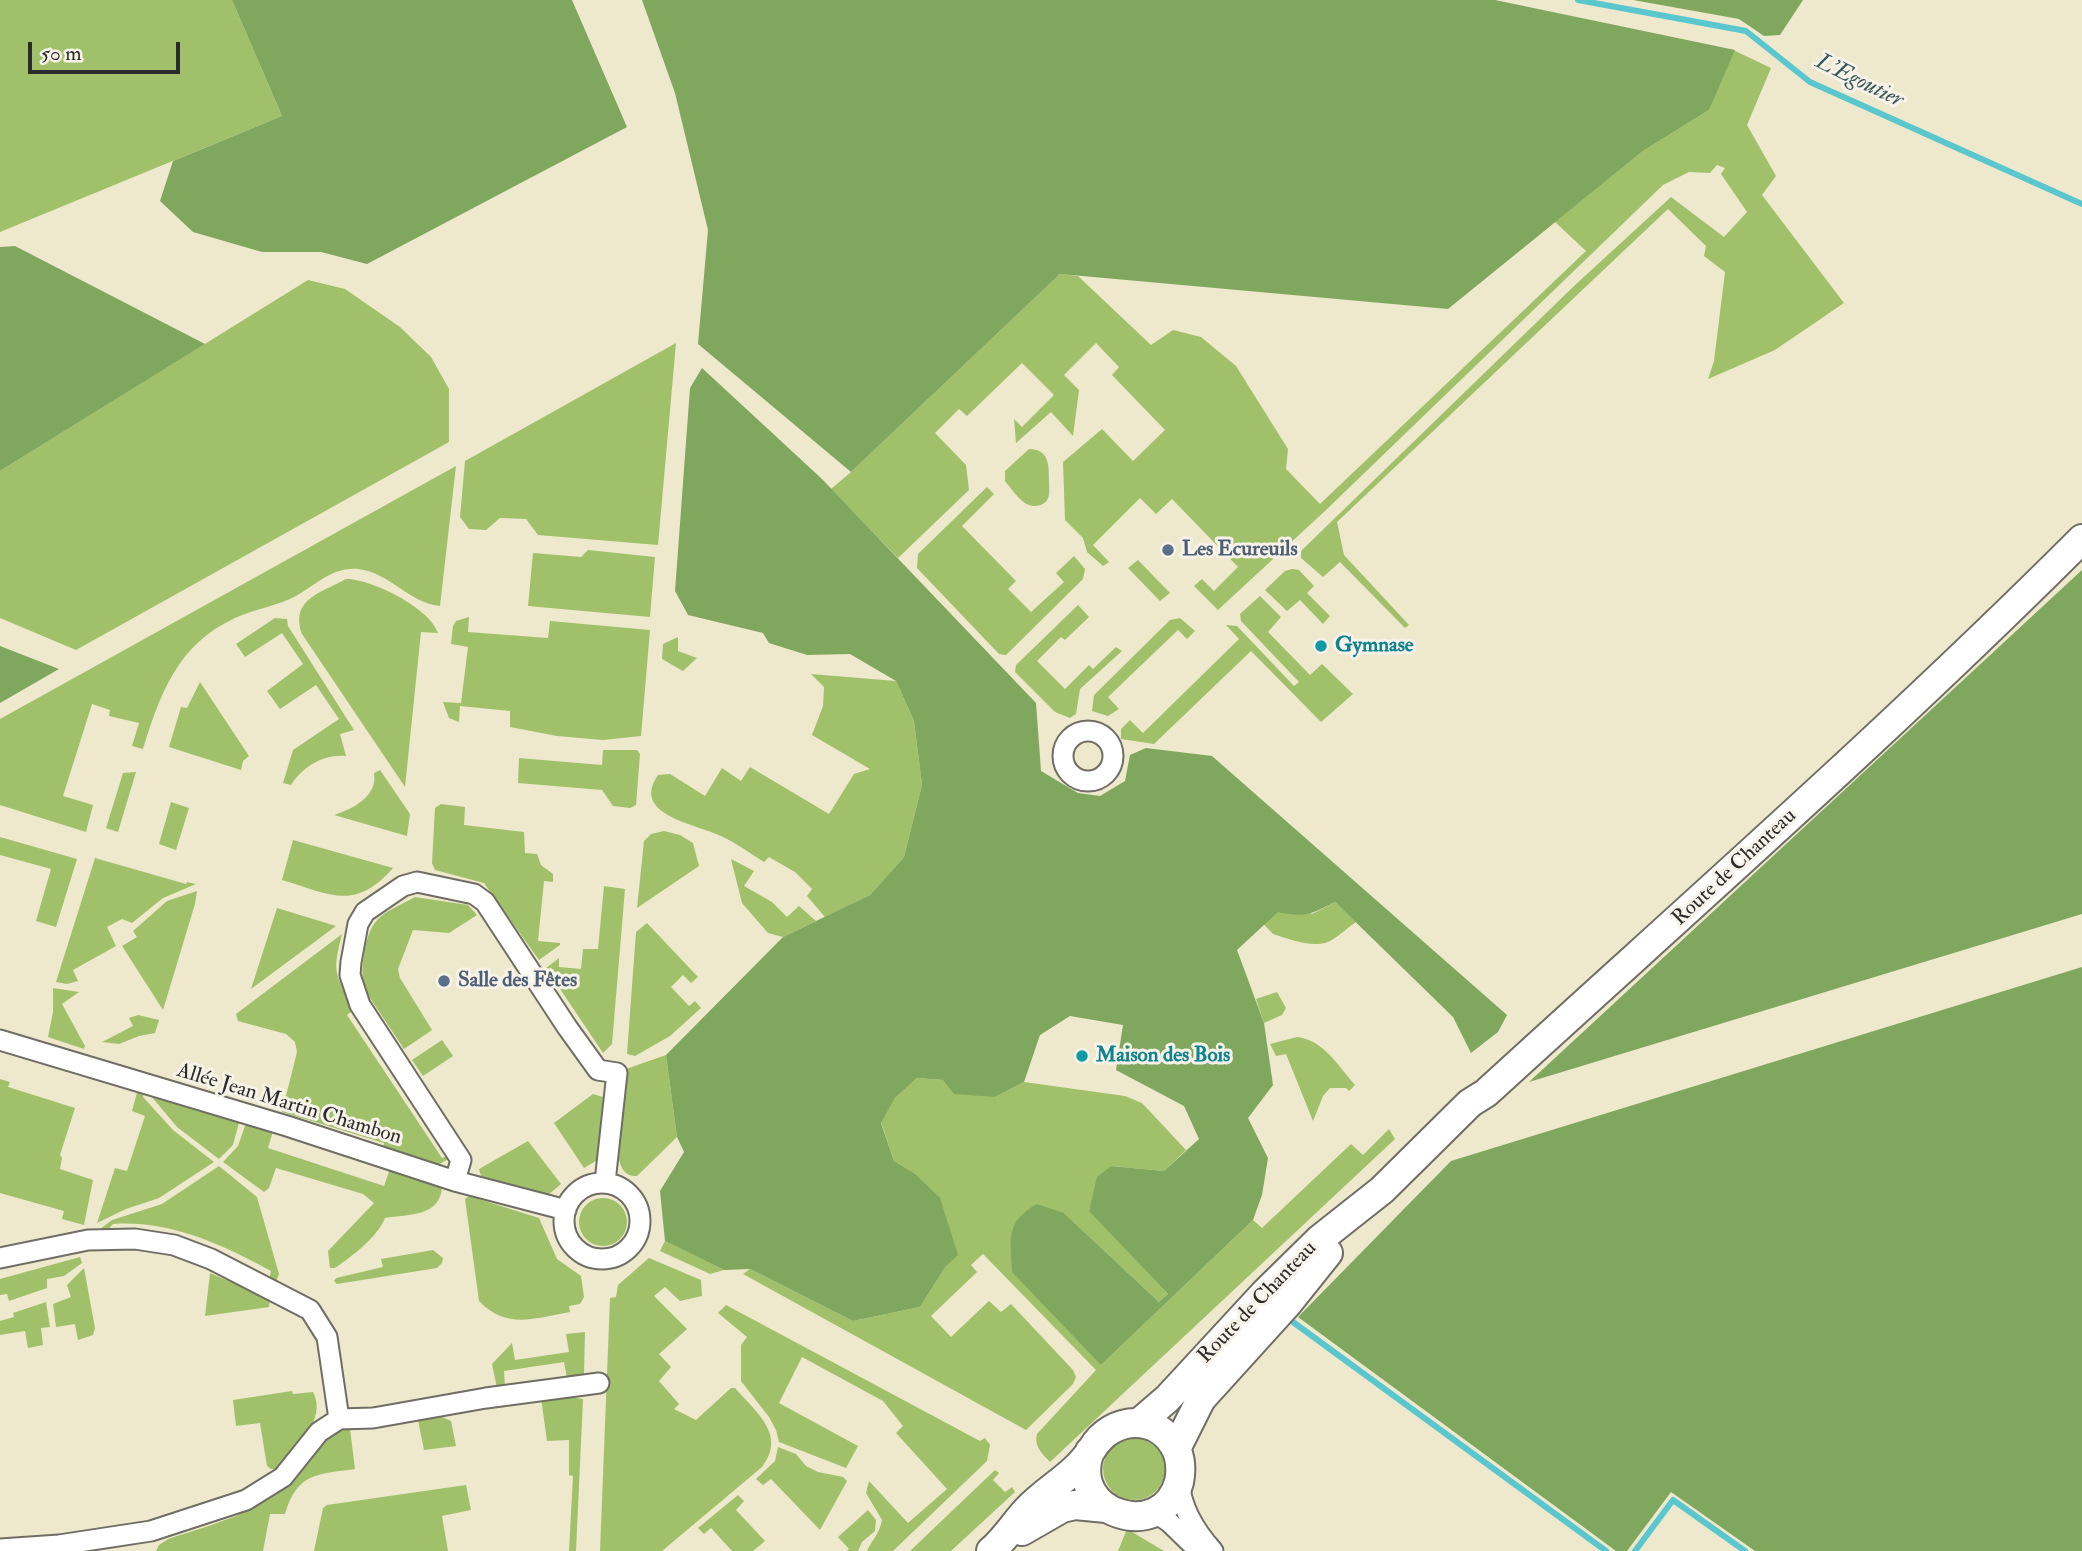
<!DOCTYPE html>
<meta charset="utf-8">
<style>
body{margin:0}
#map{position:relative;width:2082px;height:1551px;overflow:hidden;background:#eee8cd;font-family:"IM FELL Double Pica",serif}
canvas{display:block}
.scale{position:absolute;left:28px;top:42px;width:152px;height:32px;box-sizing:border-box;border:4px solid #2b2b2b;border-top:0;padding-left:9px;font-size:21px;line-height:24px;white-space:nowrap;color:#2b2b2b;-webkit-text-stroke:5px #f7f3e8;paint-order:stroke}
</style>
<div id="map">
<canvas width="2082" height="1551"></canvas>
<div class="scale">50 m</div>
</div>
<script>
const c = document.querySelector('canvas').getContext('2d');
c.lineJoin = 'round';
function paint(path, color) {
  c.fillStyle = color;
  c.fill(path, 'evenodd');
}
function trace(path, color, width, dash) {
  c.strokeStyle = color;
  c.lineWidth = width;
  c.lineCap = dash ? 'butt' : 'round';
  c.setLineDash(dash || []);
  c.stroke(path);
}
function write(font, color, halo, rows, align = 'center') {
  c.font = font + ' "IM FELL Double Pica",serif';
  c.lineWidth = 6;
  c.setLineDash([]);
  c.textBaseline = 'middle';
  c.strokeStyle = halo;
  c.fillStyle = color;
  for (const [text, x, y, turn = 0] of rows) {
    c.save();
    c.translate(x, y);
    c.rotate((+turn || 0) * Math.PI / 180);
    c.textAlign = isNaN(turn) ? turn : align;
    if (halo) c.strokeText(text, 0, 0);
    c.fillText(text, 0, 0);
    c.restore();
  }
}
paint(new Path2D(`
 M0,0H232L282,116L0,232Z
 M1731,49L1771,68L1747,125L1776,176L1762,195L1844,303L1775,350L1708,379L1714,361L1725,272L1704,256L1706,246L1668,209L1337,522L1344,555L1409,625L1405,628L1340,562L1323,577L1301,558V551L1574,286L1671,197L1724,237L1747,212L1721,174L1725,168L1717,165L1710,173L1689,172L1663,185L1326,510L1218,610L1194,586L1202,579L1214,591L1238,567L1172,499L1156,514L1140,498L1093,545L1109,562L1103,566L1087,552L1083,538L1065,520L1063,462L1102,429L1133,461L1165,430L1112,375L1119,367L1096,343L1064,375L1079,390L1073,436L1051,412L1016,443L1014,419L1022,427L1054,395L1022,363L967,416L959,409L935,433L966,465L969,490L898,558L831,489L851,472L1060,274L1078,276L1151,345L1173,330L1201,337L1236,366L1288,449L1286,469L1320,504L1586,251L1555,222L1643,151L1709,110Z
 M308,280L345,289L400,327L431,357L449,389V442L76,650L0,618V471Z
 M676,343L658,545L538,535L526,519L500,518L486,530L469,529L460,517L465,461Z
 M1029,449C1049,449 1049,465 1049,481C1049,486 1050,494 1048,498C1045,506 1035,507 1029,505C1020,502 1011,488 1005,481V471Z
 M456,466L440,606C409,603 389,572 358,569C334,566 315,585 296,596C277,606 254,609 235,618C178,644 160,694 143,749L132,746L139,723L109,716L110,710L92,704L63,796L93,805L86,832L0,805V719Z
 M987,487L994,494L962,526L1016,581L1008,589L1031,612L1064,582L1056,573L1074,556L1085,569L1083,579L1006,655L999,654L917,568L918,554Z
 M588,550L655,557L650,617L528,606L533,553L581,557Z
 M1138,560L1170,593L1160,601L1128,568Z
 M1292,569L1299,570L1314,586L1307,593L1330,616L1323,624L1300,600L1287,611L1265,590L1285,571Z
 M346,579C372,579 430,608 438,633L421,632L405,787L302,634C290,599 321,593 346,579Z
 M1260,596L1281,617L1268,632L1310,675L1322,664L1353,694L1321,722L1251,651L1154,744L1121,739V729L1130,720L1143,733L1239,639L1226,625L1237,626L1294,686L1299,682L1241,621L1240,614Z
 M1078,605L1089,617L1065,640L1061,637L1037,661L1065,689L1089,665L1093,669L1116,647L1122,651L1080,689L1076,714L1070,718L1055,712L1015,672L1016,665Z
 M469,617L468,632L548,638L550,621L650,630L641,736L603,740L557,736L510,727V711L460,706L459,722L449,718L443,702L461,703L468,647L451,644L453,626L456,621Z
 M275,618L287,619L288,626L354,730L340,734L346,756C324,754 303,766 291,785L283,783L293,750L339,719L316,685L280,709L267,691L303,664L282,633L245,657L236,644Z
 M1180,618L1195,631L1187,639L1178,630L1108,697L1119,709L1108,716L1092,711L1094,695L1170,620Z
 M678,637V651L697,658L683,671L662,659L663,644Z
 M811,674L896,681L914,721L922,785L904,857L870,895L825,917L807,896L812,889L795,872L769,857L764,862C750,853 736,843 721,836C696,824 630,815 658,775L670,774L705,796L722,768L741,781L750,767L829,814L854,774L870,769L812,735L823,706L824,687Z
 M200,682L249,756L243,761L241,770L169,747L181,707L187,708Z
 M603,750H637L640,754L636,805L630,808L613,806L602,790L518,783L519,758L602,765Z
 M380,770L410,814L407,836L334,815C353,809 378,796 374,773Z
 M136,772L118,832L106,828L123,773Z
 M1133,788L1312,914L1335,902L1356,922C1347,928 1337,938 1328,942C1311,948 1289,939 1273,934Z
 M171,802L189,808L176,850L159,844Z
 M441,804L465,807L464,825L524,832L525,853L537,854L541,865L553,874V882L544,881L538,941L560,943V945L539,960L484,883L435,870L432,863L435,808Z
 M664,831L680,835L693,843L699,866L637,908L644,841L651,834Z
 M0,837L77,859L56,927L36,921L51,869L0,855Z
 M293,840L393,868C354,912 330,894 282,880Z
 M95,858L186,884L187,882L196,884L163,898L132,923L122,919L107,927L116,946L73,970L78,981L67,984L56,982Z
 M731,859L754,871L744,886L772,902L787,917L799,906L816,921L783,937L768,933L742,903Z
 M604,886L625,889L612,1044L603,1053L546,968L559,958V967L581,969L583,949H598Z
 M197,891L195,904L163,1010L122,946L137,937L133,931L167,901Z
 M415,897L468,905L477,915L449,933L413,930L398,969L400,978L432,1030L404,1049L364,989C360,972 364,934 377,920C386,910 403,904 415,897Z
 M277,908L336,926L251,989Z
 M647,923L698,977L691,983L683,975L671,987L689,1006L695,1001L701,1008L670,1036L635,1056L627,1054L636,932Z
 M342,934C332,973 334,975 356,1008L347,1015L442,1158L450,1155L452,1157L436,1166L383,1149L384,1143L282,1112L297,1052L295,1042L286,1034L238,1021L236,1014Z
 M53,988L79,992L62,1004L85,1046L84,1049L48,1037L53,1012Z
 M1277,992L1286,1008L1282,1015L1264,1023L1256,999Z
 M138,1015L159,1020L155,1033L139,1036L119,1044L102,1042L133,1026L129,1018Z
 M1297,1037C1324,1040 1338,1066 1355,1085L1349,1091L1346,1088H1330L1323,1096L1313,1121L1286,1054L1276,1056L1270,1044Z
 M442,1040L453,1056L423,1076L412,1060Z
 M666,1055L677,1137L637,1176C624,1177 620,1166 618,1155L626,1069Z
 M917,1078L943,1080L995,1097L1024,1082L1125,1096L1142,1103L1186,1150L1164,1171L1111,1166L1089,1210L1168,1294L1159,1302L1064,1213L1101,1365L1253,1220L1262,1228L1351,1144L1363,1155L1389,1129L1395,1139L1050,1462C1042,1453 1034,1447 1037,1434L1096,1370L983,1254L971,1265L977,1272L931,1316L951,1337L989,1301L1001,1312L1011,1304L1073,1370L1076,1377L1073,1384L1026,1430L743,1274L750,1269L853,1321L920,1307L946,1266L914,1173L894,1161L881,1122L895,1098Z
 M0,1079L10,1082L8,1087L75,1108L60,1155L62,1158L60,1169L93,1180L84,1225L62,1219L64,1211L0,1193Z
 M138,1089L144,1091L143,1097L173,1130L214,1162L159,1198L126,1209L97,1223L115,1168L127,1171L145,1116L132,1111Z
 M152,1094L240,1119L233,1145L219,1159L177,1127L151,1096Z
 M593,1094L603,1097L599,1159L584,1168L554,1123Z
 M247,1120L274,1128L268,1148L384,1186L391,1166L442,1186C441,1217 409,1214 385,1218C377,1238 352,1256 335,1268H330L328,1251L374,1203L363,1194L276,1168L269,1188L264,1192L223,1162L238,1146Z
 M528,1141L561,1184L547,1196L481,1176L479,1169Z
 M219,1166L257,1197L279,1274L276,1282L269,1280L271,1271C221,1244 170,1220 113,1224L106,1232L100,1229L112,1220L162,1204Z
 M469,1196L539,1218L557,1259L581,1276L584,1297L580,1304L569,1306L570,1312C535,1318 507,1330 479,1301L465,1199Z
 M579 1222a24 24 0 1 1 48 0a24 24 0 1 1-48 0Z
 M665,1241L724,1270L710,1274L660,1251Z
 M433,1250L443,1258L442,1263L437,1268L337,1284L334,1281L336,1278L383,1267L381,1259Z
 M80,1257L82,1263L64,1276L47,1279V1288L9,1301L7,1294L0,1295V1279Z
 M649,1258L701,1280L702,1296L680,1301L665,1287L654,1296L687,1329L659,1354L671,1367L659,1381L679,1404L674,1409L696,1420L731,1388H735C756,1412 787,1435 762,1467L662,1551H600L610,1298L616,1297L618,1285Z
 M84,1268L95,1328L93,1335L78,1340L75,1324L56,1327L53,1304L71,1297L67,1285Z
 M210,1273L270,1299L269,1307L205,1316Z
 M46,1302L50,1327L41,1328L43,1345L28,1348L25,1331L0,1335V1321L14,1317L13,1313Z
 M726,1305L980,1441L985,1438L990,1445L987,1461L893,1551H867C873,1538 879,1535 882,1520L866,1493L869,1481L908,1523L947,1489L896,1433L903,1426L883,1401L802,1357L779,1403L858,1446L846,1468L779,1442L776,1430L769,1417L741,1381V1345L747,1337L718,1313Z
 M585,1332L584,1374L567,1378L564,1362L504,1371L505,1387L497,1388L492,1364L512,1343L515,1360L569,1352L566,1334Z
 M292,1391L293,1394L313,1392C328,1420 294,1449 277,1469H271L267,1466L260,1423L236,1426L233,1400Z
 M563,1396L583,1399L576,1551H569L573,1476L569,1475V1440L547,1441L541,1398Z
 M442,1417L451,1421L456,1446L424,1450L418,1420Z
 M350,1429L355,1469C317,1474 297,1473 285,1514H270L263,1551H156L159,1545L168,1539C217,1523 257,1514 295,1477C310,1463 319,1444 334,1431Z
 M1103 1469a31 31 0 1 1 62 0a31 31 0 1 1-62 0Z
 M778,1447L796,1454L806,1466L818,1472L843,1477L847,1481L820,1530L771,1479L763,1485L756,1479L775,1461Z
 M995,1470L999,1473L993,1480L1005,1492L1012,1487L1015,1492L951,1551H910Z
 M466,1485L471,1510L442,1516L448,1551H314L323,1508L327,1505Z
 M738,1495L744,1501L736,1510L765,1541L753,1551H732L711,1528L704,1534L698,1528Z
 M868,1510L876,1520L875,1531L862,1542L858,1551H847L849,1549L838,1537Z
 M1127,1529L1164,1551H1118Z`), '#a0c16a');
paint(new Path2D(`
 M232,0H572L627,127L367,264L321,252H262L193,232L160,201L173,161L282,116Z
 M642,0H1495L1735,50L1709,110L1643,151L1448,309L1060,274L851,472L698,344L708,230L675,93Z
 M1633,0H1803L1780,35L1764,36L1739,19Z
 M15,246L205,344L0,471V247Z
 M702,368L822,479L1036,703L1041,771L1078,793L1100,796L1125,781L1130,755L1146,748L1212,756L1507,1015L1498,1032L1471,1053L1453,1017L1335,902C1310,914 1307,918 1278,912L1237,950L1264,1023L1273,1085L1248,1118L1268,1158L1262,1195L1253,1220L1101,1365L1012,1272C1011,1239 1004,1223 1037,1204L1064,1213L1159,1302L1168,1294L1089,1211L1097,1177L1111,1166L1164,1171L1199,1139L1184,1106L1116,1070L1123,1025L1070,1016L1040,1035L1024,1082L995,1097L954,1094L943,1080L917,1078L895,1098L881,1123L894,1161L914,1173L940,1198L958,1255L946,1266L920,1307L853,1321L750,1269L724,1270L665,1241L660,1191L684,1152L677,1137L666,1055L783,937L870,895L904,857L922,785L914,721L896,681L850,654L807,655L769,643L763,633L688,615L675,591L690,388Z
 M2082,570V914L1529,1082Z
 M0,646L59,669L0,703Z
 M2082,967V1551H1755L1671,1492L1627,1551H1616L1298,1317L1451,1161Z`), '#80a75e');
trace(new Path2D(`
 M1578,0L1746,31L1810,82L2082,204
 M1293,1322L1606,1551
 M1635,1551L1673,1500L1745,1551`), '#5ac7cf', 6);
const street = new Path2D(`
 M1063 756a25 25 0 1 1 50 0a25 25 0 1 1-50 0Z
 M0,1040L287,1126L455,1181L566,1210
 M455,1181L461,1160L360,1005L350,975L351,962L358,924L365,912L403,886L417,882L474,894L485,902L567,1027L598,1070L617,1073L605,1182
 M564 1221a38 38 0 1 1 76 0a38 38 0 1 1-76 0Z
 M0,1258L88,1240L135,1239L174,1245L211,1259L310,1310L327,1337L339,1419
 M1179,1481C1181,1508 1195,1531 1213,1551
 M1154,1512L1169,1522L1199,1551
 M0,1549L59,1545L151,1531L246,1500L283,1477L319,1432L339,1419L373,1418L486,1398L599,1383`);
const secondary = new Path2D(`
 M1139,1423L1167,1399L1264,1294L1320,1239L1382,1190L1470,1103L1486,1093C1686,910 1890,731 2082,539
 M1176,1449L1201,1399L1288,1303L1328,1253
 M1022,1531L1062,1508L1075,1505L1106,1508
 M991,1551C1005,1539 1014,1524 1026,1511C1047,1488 1075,1476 1092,1449C1112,1415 1160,1413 1177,1451C1181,1461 1181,1472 1179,1482C1162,1544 1066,1514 1090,1451`);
trace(street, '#6f6d64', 23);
trace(secondary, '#6f6d64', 32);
trace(street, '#fff', 19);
trace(secondary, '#fff', 28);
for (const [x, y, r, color] of [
 [1168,550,7,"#5c6f8a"],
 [1321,646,7,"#0f9aa8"],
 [444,981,7,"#5c6f8a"],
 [1082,1056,7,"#0f9aa8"]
]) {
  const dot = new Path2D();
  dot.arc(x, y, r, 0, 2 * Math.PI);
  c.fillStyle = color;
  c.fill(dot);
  trace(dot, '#f7f3e8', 2.5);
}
write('bold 21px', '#4e5e75', '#f7f3e8', [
 ["Les Ecureuils",1182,550],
 ["Salle des Fêtes",458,981]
], 'left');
write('bold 21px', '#0d838f', '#f7f3e8', [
 ["Gymnase",1335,646],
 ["Maison des Bois",1096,1056]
], 'left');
write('21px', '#2b2b2b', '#f7f3e8', [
 ["Route de Chanteau",1735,868,-43],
 ["Allée Jean Martin Chambon",289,1105,17],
 ["Route de Chanteau",1258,1303,-46]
]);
write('italic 23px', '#395a5c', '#f7f3e8', [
 ["L'Egoutier",1859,82,26]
]);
</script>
